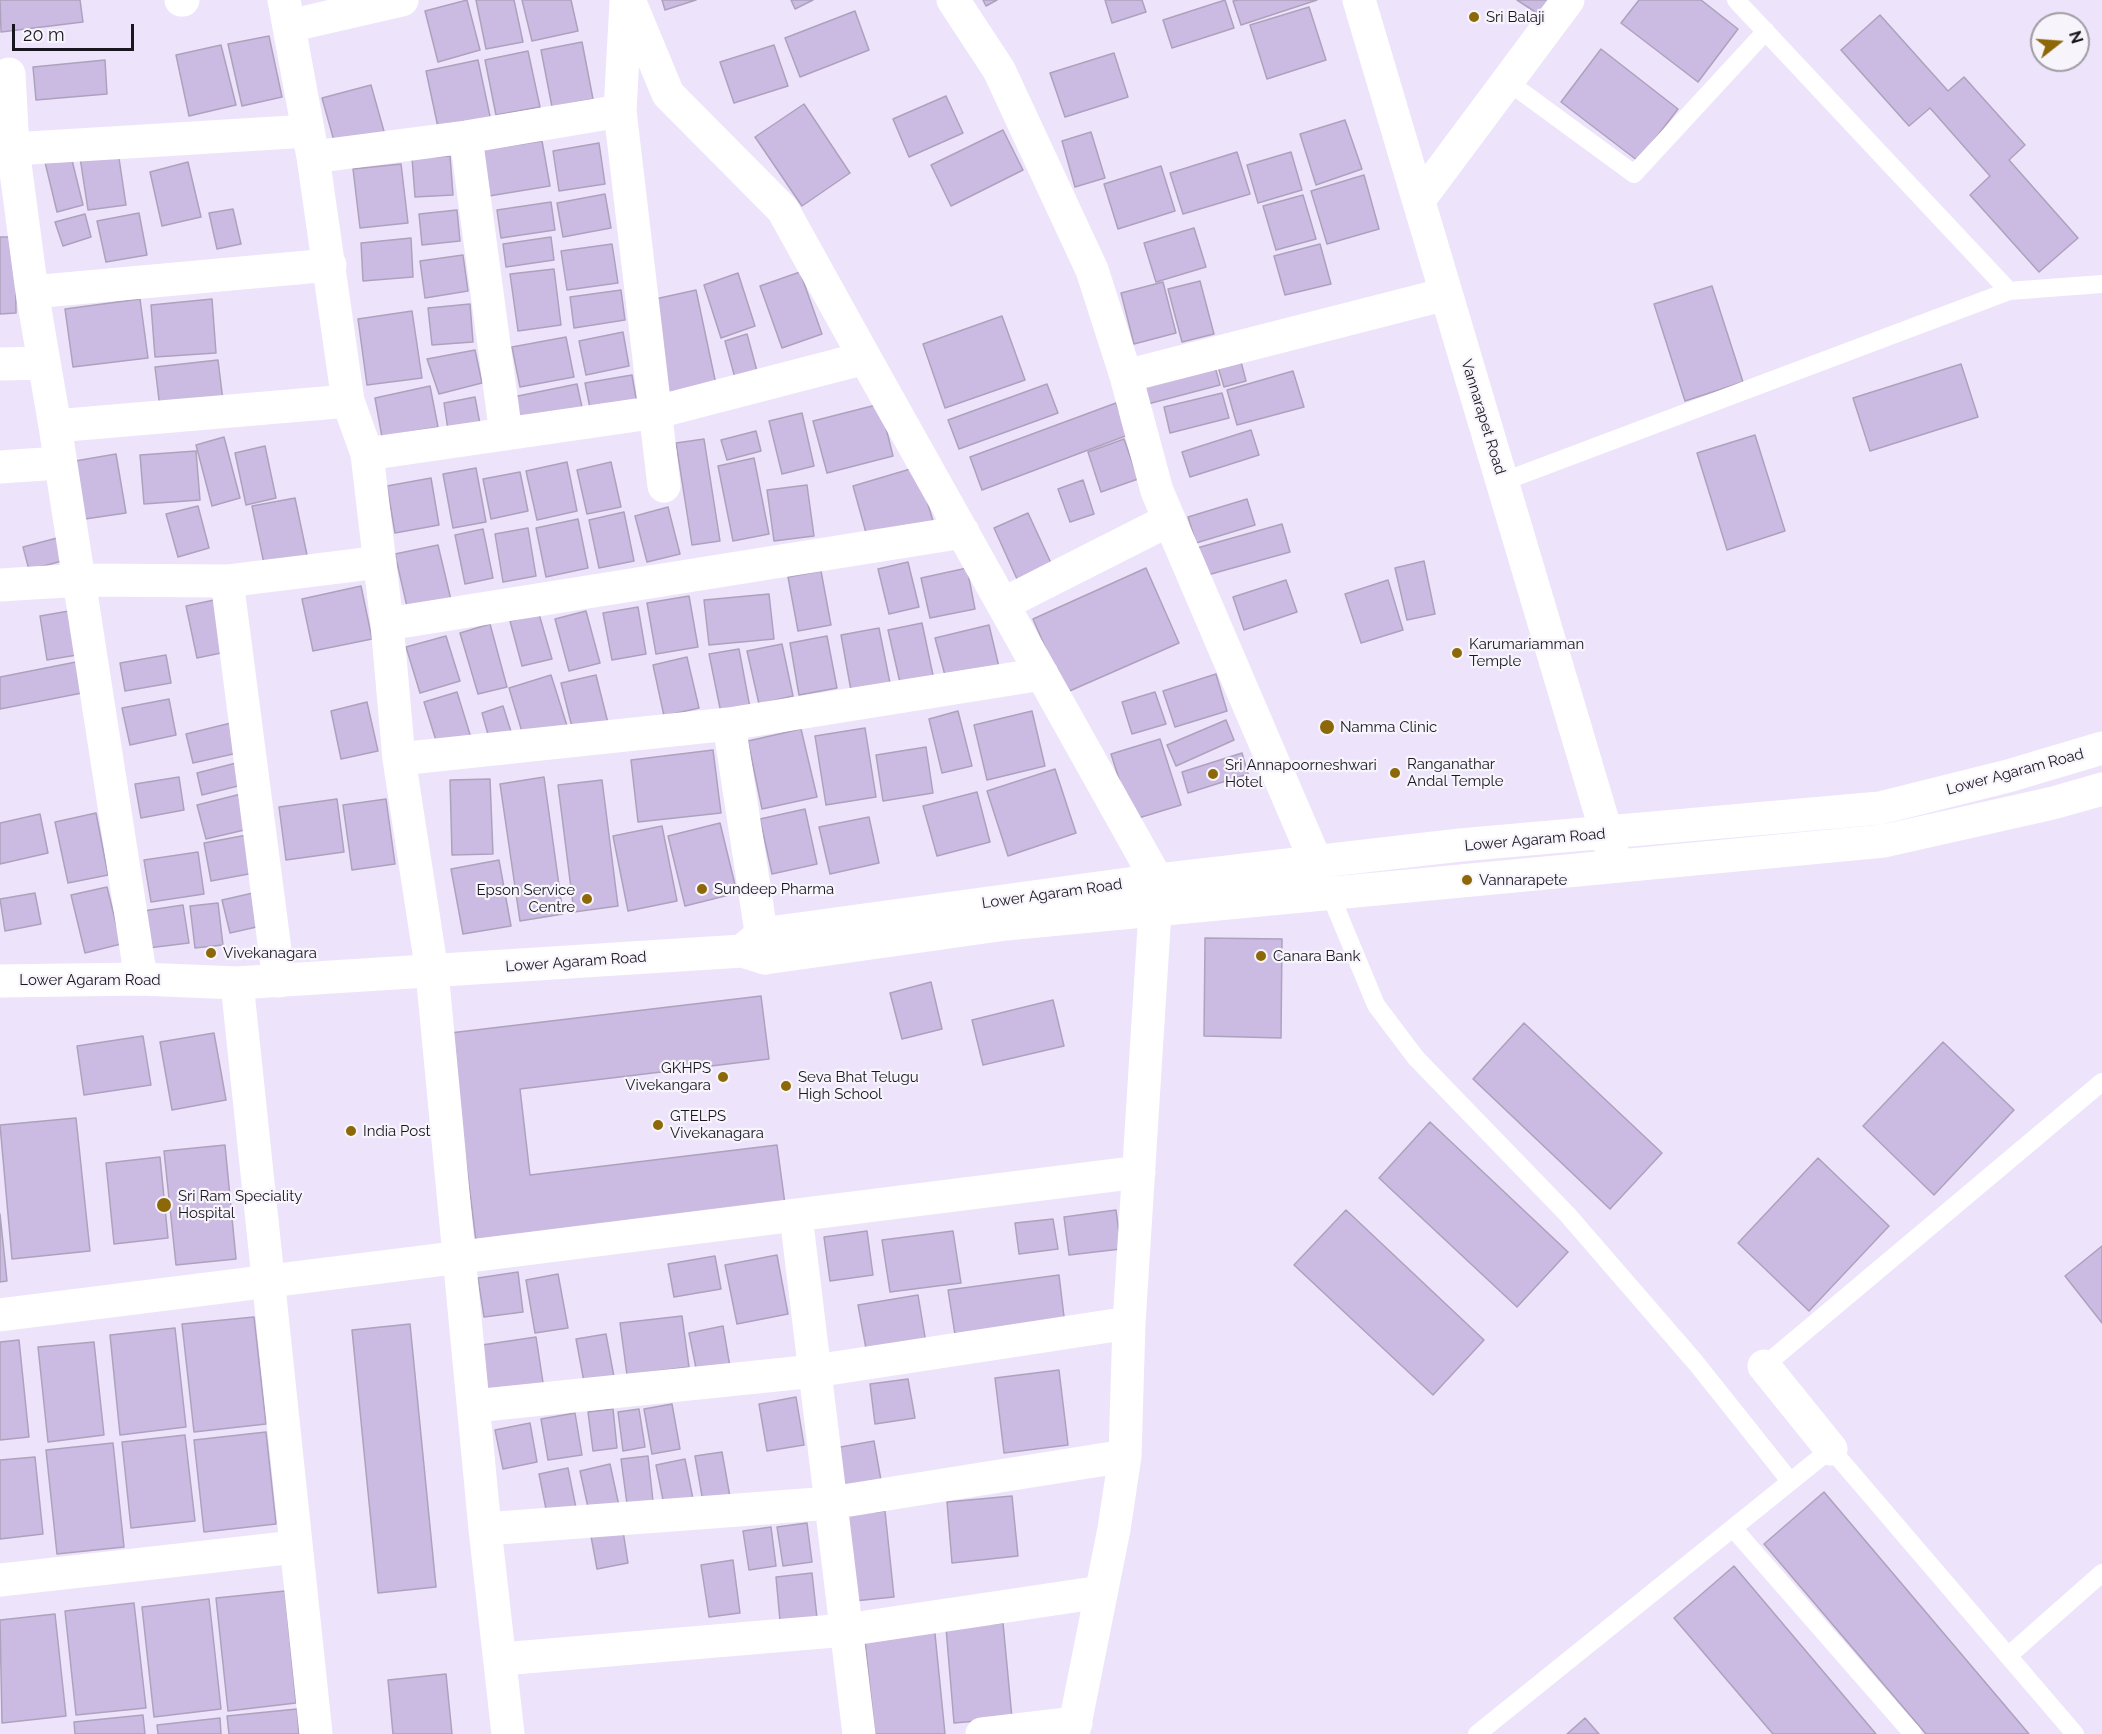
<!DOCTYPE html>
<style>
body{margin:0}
#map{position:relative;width:2102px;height:1734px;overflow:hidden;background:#ede4fb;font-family:Raleway,sans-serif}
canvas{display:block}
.north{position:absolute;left:2030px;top:12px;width:60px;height:60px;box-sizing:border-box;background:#f7f5fb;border:2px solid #9f9ca3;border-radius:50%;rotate:73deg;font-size:16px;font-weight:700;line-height:24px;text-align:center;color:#1a1620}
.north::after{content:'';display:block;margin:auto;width:21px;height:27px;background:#8c6809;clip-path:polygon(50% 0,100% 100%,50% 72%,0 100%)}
.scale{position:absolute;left:12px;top:24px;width:122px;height:27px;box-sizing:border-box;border:3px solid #1a1620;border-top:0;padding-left:8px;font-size:18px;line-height:21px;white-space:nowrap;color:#1a1620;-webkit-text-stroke:4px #f7f5fb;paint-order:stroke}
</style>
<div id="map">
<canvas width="2102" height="1734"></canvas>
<div class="north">N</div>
<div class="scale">20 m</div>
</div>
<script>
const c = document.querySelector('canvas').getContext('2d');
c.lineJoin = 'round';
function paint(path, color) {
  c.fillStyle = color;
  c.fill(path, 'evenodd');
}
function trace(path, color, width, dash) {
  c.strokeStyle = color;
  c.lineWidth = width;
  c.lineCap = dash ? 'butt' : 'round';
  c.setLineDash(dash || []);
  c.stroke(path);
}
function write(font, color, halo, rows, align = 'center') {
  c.font = font + ' Raleway,sans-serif';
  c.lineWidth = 4.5;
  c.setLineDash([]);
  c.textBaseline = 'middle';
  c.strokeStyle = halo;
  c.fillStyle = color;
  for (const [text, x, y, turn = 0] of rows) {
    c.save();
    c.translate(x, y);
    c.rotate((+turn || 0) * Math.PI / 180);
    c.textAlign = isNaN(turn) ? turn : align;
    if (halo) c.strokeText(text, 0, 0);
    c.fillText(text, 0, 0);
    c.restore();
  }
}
const building = new Path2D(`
 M0,0H80L83,22L1,32Z
 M467,0L480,50L438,62L425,11Z
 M476,0H514L523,42L486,49Z
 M522,0H571L578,31L532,41Z
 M662,0H696L665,10Z
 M791,0H813L795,9Z
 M983,0H997L986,6Z
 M1105,0H1142L1146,12L1112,23Z
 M1225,0L1234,28L1172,48L1163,20Z
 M1238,0H1317L1241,25L1233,1Z
 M1517,0H1555L1543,17Z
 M1639,0H1701L1738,29L1698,82L1621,23Z
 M1309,7L1326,60L1267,79L1250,25Z
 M855,11L869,50L800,77L785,38Z
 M1880,15L1948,91L1964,77L2025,145L2009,160L2078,238L2039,272L1970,195L1990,176L1930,108L1909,126L1841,50Z
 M269,36L282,97L242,106L228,44Z
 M582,42L593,99L552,107L541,50Z
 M221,45L236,105L189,116L176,55Z
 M774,45L788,86L734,103L720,62Z
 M1601,49L1678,109L1638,161L1561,102Z
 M528,51L540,107L496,115L485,60Z
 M1114,53L1128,97L1065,117L1050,73Z
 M105,60L107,94L36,100L33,67Z
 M478,60L491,121L439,132L426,71Z
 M371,85L385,135L336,148L322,98Z
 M946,96L963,133L909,157L893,119Z
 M804,104L850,173L802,206L755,137Z
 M1345,120L1362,169L1316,185L1300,134Z
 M1003,130L1023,170L951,206L931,165Z
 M1091,132L1105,178L1075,187L1062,141Z
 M542,141L550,186L489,196L481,150Z
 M599,143L605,184L559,191L553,151Z
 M117,145L126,205L88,210L79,151Z
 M70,152L83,205L57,212L44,158Z
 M1237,152L1250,194L1183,214L1170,173Z
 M1291,152L1302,190L1258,203L1247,165Z
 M450,156L453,195L415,197L412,158Z
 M188,162L201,217L162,226L150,172Z
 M401,164L408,223L360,228L353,169Z
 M1161,166L1175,211L1118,229L1104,184Z
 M1364,175L1379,229L1327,244L1311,191Z
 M605,194L611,228L563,237L557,203Z
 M1303,195L1316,239L1276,250L1263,206Z
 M551,202L555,230L501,238L497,210Z
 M233,209L241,244L217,249L209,213Z
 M457,210L460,241L422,245L419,214Z
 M139,213L147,255L106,262L97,221Z
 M85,214L91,237L63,246L55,222Z
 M1194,228L1206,267L1156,282L1144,243Z
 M0,237H15L16,313L0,314Z
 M551,237L554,260L506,267L503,244Z
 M411,238L413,277L363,281L361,243Z
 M612,244L618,283L567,290L561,251Z
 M1320,244L1331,284L1285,295L1274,256Z
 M463,255L468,291L425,298L420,261Z
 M554,269L561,325L518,331L510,274Z
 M800,272L822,334L782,348L760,286Z
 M738,273L755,326L721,338L704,285Z
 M1200,281L1214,334L1182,342L1168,289Z
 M1163,282L1176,333L1134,344L1121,293Z
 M1712,286L1743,382L1685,401L1654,304Z
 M621,290L625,320L574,328L570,297Z
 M696,290L717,389L667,399L646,301Z
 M140,299L148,358L73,367L65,309Z
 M212,299L216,353L155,357L151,305Z
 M470,304L473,342L432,345L428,308Z
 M412,311L422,378L367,385L358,319Z
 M1002,316L1025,380L945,408L923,344Z
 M623,332L629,366L586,375L579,341Z
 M747,334L760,382L738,389L725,341Z
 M566,337L574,377L520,387L512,347Z
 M475,350L482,383L439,394L427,359Z
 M1239,354L1246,381L1224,387L1216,360Z
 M218,360L223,401L160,408L155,367Z
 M1214,363L1220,385L1144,405L1138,383Z
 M1961,364L1978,417L1870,451L1853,398Z
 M1293,371L1304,407L1237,425L1227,390Z
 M632,375L637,404L591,413L585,383Z
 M577,384L583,412L519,425L513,397Z
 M1047,384L1058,413L959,449L948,420Z
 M430,386L438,427L382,437L375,398Z
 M1222,393L1229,418L1170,433L1164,407Z
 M475,397L480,424L448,430L444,403Z
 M1116,403L1128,435L982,490L970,457Z
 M880,404L893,456L827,473L813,421Z
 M802,413L814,466L782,474L769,421Z
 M1251,430L1259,455L1190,477L1182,452Z
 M756,431L761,451L727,460L721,440Z
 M1755,435L1785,531L1727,550L1697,453Z
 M224,437L240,498L212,506L196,445Z
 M704,439L720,541L692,545L676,443Z
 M1124,439L1138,479L1101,492L1088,452Z
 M265,446L276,498L246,505L235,453Z
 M196,451L200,500L144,504L140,455Z
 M116,454L126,513L85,519L75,461Z
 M754,458L769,534L733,541L718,466Z
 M567,462L577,511L537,520L526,471Z
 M611,462L621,507L587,514L577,470Z
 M917,467L933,521L868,540L853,486Z
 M476,468L486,522L453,528L443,474Z
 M520,472L528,511L491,519L483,479Z
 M431,478L439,525L395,533L387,486Z
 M1083,480L1094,514L1070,522L1058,489Z
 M807,485L814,536L774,541L767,490Z
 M295,498L307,555L264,564L252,506Z
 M1247,499L1255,525L1196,543L1188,517Z
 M198,506L209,548L178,557L166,514Z
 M668,507L680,554L647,562L635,516Z
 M624,512L634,561L599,568L589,520Z
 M1028,513L1051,563L1017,579L994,528Z
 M578,519L588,568L546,577L536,528Z
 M1282,524L1290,552L1204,576L1197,548Z
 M528,528L536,576L503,582L495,534Z
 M483,529L493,578L465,584L455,535Z
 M57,538L62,561L29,570L23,547Z
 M438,545L451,600L408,611L395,554Z
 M1424,561L1435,614L1407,620L1395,568Z
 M908,562L919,607L889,614L878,569Z
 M967,568L975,609L930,618L921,578Z
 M1146,568L1179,643L1065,693L1033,619Z
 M821,571L831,625L798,631L788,577Z
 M1286,580L1297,612L1244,630L1233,597Z
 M1388,580L1403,630L1361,643L1345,594Z
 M361,586L372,639L313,651L302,599Z
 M769,594L774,639L709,645L704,600Z
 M689,596L698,647L656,654L647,603Z
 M214,600L226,652L197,658L186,606Z
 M638,607L646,654L612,660L603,613Z
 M69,611L77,655L47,660L40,616Z
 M586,611L600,663L569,671L555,619Z
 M539,614L552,659L522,666L510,621Z
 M922,623L934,680L901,687L888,630Z
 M490,624L507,687L478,694L460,633Z
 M989,625L999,667L946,679L935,638Z
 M879,628L891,688L852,696L841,635Z
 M446,636L460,681L420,693L406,647Z
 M827,636L837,688L799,695L790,643Z
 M782,644L793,696L759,704L747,651Z
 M739,649L750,708L721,713L709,654Z
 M166,655L171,683L125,691L120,663Z
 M687,657L699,708L664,716L653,665Z
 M76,662L82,693L0,709V677Z
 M1216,674L1227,711L1175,727L1163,691Z
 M551,675L568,729L525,742L509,688Z
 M596,675L608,723L573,731L561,683Z
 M457,692L472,741L439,750L424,702Z
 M1155,692L1166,724L1132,734L1122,702Z
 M169,699L176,735L130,745L122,708Z
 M367,702L378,751L341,759L331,711Z
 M503,706L513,738L491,745L482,713Z
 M958,711L972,766L942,773L929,719Z
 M1032,711L1045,766L987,780L974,725Z
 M1226,720L1234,740L1176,766L1167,745Z
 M235,722L242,752L193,763L186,734Z
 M865,728L876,797L826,805L815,736Z
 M801,729L817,797L762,809L748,741Z
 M1160,739L1181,805L1132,820L1111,754Z
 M926,747L933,793L883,801L876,755Z
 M713,750L721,813L638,822L631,760Z
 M1242,753L1248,774L1188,793L1182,772Z
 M240,762L246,784L202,795L197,773Z
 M1055,769L1076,833L1008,856L987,791Z
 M179,777L184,810L141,818L135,784Z
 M544,777L563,914L520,921L500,784Z
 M490,779L493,854L452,855L450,780Z
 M602,780L618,906L574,912L558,785Z
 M249,792L257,827L206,839L197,805Z
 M977,792L990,842L937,856L923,806Z
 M337,799L344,852L286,860L279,807Z
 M386,799L395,864L352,870L343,805Z
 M805,809L817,864L772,874L760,819Z
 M96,813L108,875L68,883L55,822Z
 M40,814L48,853L0,864V823Z
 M869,817L879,863L830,874L819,827Z
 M720,823L737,893L685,906L668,836Z
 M662,826L677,901L628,911L613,836Z
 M247,835L254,873L211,881L204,843Z
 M198,852L204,894L151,902L144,860Z
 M499,860L511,926L463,934L451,869Z
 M107,887L121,944L85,953L71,895Z
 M35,893L41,924L5,931L0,899Z
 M253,893L261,926L230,933L222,900Z
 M218,903L223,945L195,948L190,906Z
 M183,905L189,943L148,948L143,911Z
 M1205,938L1282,939L1281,1038L1204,1036Z
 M931,982L942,1029L902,1039L890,993Z
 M761,996L769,1059L520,1089L530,1175L777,1145L785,1204L476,1241L450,1033Z
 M1053,1000L1064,1046L983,1065L972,1020Z
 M1524,1023L1662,1153L1610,1209L1473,1079Z
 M214,1033L226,1100L172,1110L160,1042Z
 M143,1036L151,1085L84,1095L77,1046Z
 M1943,1042L2014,1110L1934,1195L1863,1126Z
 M76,1118L90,1251L12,1259L0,1125Z
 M1430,1122L1568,1252L1517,1307L1379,1178Z
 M225,1145L236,1259L176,1265L164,1151Z
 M160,1157L168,1238L114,1244L106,1163Z
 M1818,1158L1889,1226L1809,1311L1738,1243Z
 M1116,1210L1121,1249L1069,1255L1064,1217Z
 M1346,1210L1484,1340L1433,1395L1294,1265Z
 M0,1214L7,1281L0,1282Z
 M1053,1219L1058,1249L1019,1254L1015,1223Z
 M867,1231L873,1275L830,1281L824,1237Z
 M953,1231L961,1283L890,1292L882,1240Z
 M2102,1246V1323L2065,1276Z
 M777,1255L788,1314L737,1324L725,1265Z
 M715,1256L721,1289L674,1297L668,1264Z
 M518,1272L523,1312L484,1317L478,1278Z
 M558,1274L568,1328L535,1333L526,1280Z
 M1059,1275L1065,1325L956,1341L948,1290Z
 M918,1295L926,1343L867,1354L858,1305Z
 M682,1316L689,1367L627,1375L620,1323Z
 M254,1317L266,1424L194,1432L182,1324Z
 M410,1324L436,1587L378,1593L352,1330Z
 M723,1326L730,1367L697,1373L689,1333Z
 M175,1328L186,1427L120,1435L110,1335Z
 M606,1334L614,1377L584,1382L576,1339Z
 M536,1337L544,1389L483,1398L475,1346Z
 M19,1340L29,1437L0,1440V1342Z
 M94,1342L104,1435L48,1442L38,1347Z
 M1059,1370L1068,1445L1004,1453L995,1378Z
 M908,1379L915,1418L875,1424L870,1384Z
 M796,1397L804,1445L767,1451L759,1404Z
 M672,1404L680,1449L652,1454L644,1409Z
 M613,1409L617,1448L593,1451L588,1412Z
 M639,1409L645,1447L623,1451L618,1412Z
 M575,1413L582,1455L548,1460L541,1419Z
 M530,1423L537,1462L503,1469L495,1430Z
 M266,1432L276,1524L204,1532L194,1440Z
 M185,1435L195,1521L131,1528L122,1442Z
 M874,1441L882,1486L843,1493L835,1448Z
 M113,1443L124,1547L57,1554L46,1450Z
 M722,1452L730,1497L703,1502L695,1456Z
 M648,1456L653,1501L627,1504L621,1459Z
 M35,1457L43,1534L0,1539V1460Z
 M685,1459L693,1499L664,1505L656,1465Z
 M610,1464L619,1506L589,1512L580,1471Z
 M568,1468L577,1513L548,1519L539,1474Z
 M1824,1492L2029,1734H1926L1764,1544Z
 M1012,1496L1018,1556L952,1563L947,1502Z
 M885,1511L894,1597L854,1601L845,1515Z
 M807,1523L812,1562L783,1566L777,1527Z
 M771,1527L776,1566L749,1570L743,1531Z
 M623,1531L628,1563L597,1569L591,1536Z
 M733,1560L740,1613L709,1617L701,1565Z
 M1734,1566L1876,1734H1773L1674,1618Z
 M812,1573L817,1618L780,1621L776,1577Z
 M285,1591L296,1703L228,1711L216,1598Z
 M209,1599L221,1709L154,1717L142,1607Z
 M134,1603L146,1708L76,1715L65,1611Z
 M55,1614L66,1716L2,1723L0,1620Z
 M1003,1623L1012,1718L954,1723L946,1628Z
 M934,1624L945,1734H875L864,1632Z
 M446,1674L452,1734H393L388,1680Z
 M297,1709L299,1734H229L227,1716Z
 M143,1715L145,1734H75L74,1722Z
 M220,1718L221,1734H158L157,1725Z
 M1585,1718L1599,1734H1567Z`);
paint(building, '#cbbae2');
trace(building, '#ada2bd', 1.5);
trace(new Path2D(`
 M1736,0L2009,291
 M1507,81L1634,174L1766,31
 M1502,482L2009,291L2102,284
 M1330,894L1376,1005L1416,1058L1567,1214L1696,1363L1790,1481
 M1764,1366L2102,1082
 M1733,1528L1913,1734
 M2008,1656L2102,1573
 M1477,1734L1831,1449L2075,1734`), '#fff', 18);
trace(new Path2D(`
 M181,0H183
 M284,0L313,157L348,401L367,454L387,624L399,759L432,972L485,1529L508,1734
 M953,0L999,70L1092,270L1126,376L1157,491L1316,862
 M626,2L620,111L664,486
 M289,26L402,0
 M9,74L13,149L32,292L330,265
 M466,137L506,434
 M13,149L308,131
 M313,157L466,137L620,111
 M1419,200L1568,0
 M32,292L55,426
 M865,358L1157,880L1129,1323L1125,1456L1114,1529L1073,1734
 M0,364L44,363
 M1126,376L1446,294
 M367,454L657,412L865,358L783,210L668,94L629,0
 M0,467L59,463
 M227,581L279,981
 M0,585L81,580L227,581L380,562
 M1003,604L1169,520
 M387,624L963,532
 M729,724L765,958
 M399,759L729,724L1042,674
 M141,979L55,426L348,401
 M796,1216L859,1734
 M0,1315L1139,1172
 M1764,1366L1831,1449
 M474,1406L815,1371L1129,1323
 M485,1529L831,1503L1125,1456
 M0,1580L295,1547
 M502,1659L846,1630L1101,1592
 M982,1734L1076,1723`), '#fff', 33);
trace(new Path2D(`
 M1359,0L1613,855
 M742,951L765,958L1006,924L1884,841L2053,803L2102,789
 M0,981L141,979L237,983L742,951L762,934L1157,880L1460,845L1880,808L2008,776L2102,748
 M237,983L316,1734`), '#fff', 33);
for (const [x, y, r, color] of [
 [1474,17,6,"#8c6809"],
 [1457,653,6,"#8c6809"],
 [1327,727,8,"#8c6809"],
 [1395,773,6,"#8c6809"],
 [1213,774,6,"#8c6809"],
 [1467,880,6,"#8c6809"],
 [702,889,6,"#8c6809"],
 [587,899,6,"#8c6809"],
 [211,953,6,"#8c6809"],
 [1261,956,6,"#8c6809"],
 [723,1077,6,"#8c6809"],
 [786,1086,6,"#8c6809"],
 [658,1125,6,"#8c6809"],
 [351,1131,6,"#8c6809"],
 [164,1205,8,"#8c6809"]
]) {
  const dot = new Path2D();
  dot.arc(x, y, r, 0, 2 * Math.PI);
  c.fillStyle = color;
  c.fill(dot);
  trace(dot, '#f7f5fb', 2);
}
write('15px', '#1a1620', '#f7f5fb', [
 ["Sri Balaji",1486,17],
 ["Karumariamman",1469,644],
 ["Temple",1469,661],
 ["Namma Clinic",1340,727],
 ["Ranganathar",1407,764],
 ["Andal Temple",1407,781],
 ["Sri Annapoorneshwari",1225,765],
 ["Hotel",1225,782],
 ["Vannarapete",1479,880],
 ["Sundeep Pharma",714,889],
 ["Epson Service",575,890,"right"],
 ["Centre",575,907,"right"],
 ["Vivekanagara",223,953],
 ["Canara Bank",1273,956],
 ["GKHPS",711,1068,"right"],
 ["Vivekangara",711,1085,"right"],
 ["Seva Bhat Telugu",798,1077],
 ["High School",798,1094],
 ["GTELPS",670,1116],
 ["Vivekanagara",670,1133],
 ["India Post",363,1131],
 ["Sri Ram Speciality",178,1196],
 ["Hospital",178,1213]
], 'left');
write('15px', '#1a1620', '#f7f5fb', [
 ["Vannarapet Road",1483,417,73],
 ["Lower Agaram Road",2015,772,-15],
 ["Lower Agaram Road",1535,840,-5],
 ["Lower Agaram Road",1052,894,-8],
 ["Lower Agaram Road",576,962,-4],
 ["Lower Agaram Road",90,980]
]);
</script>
